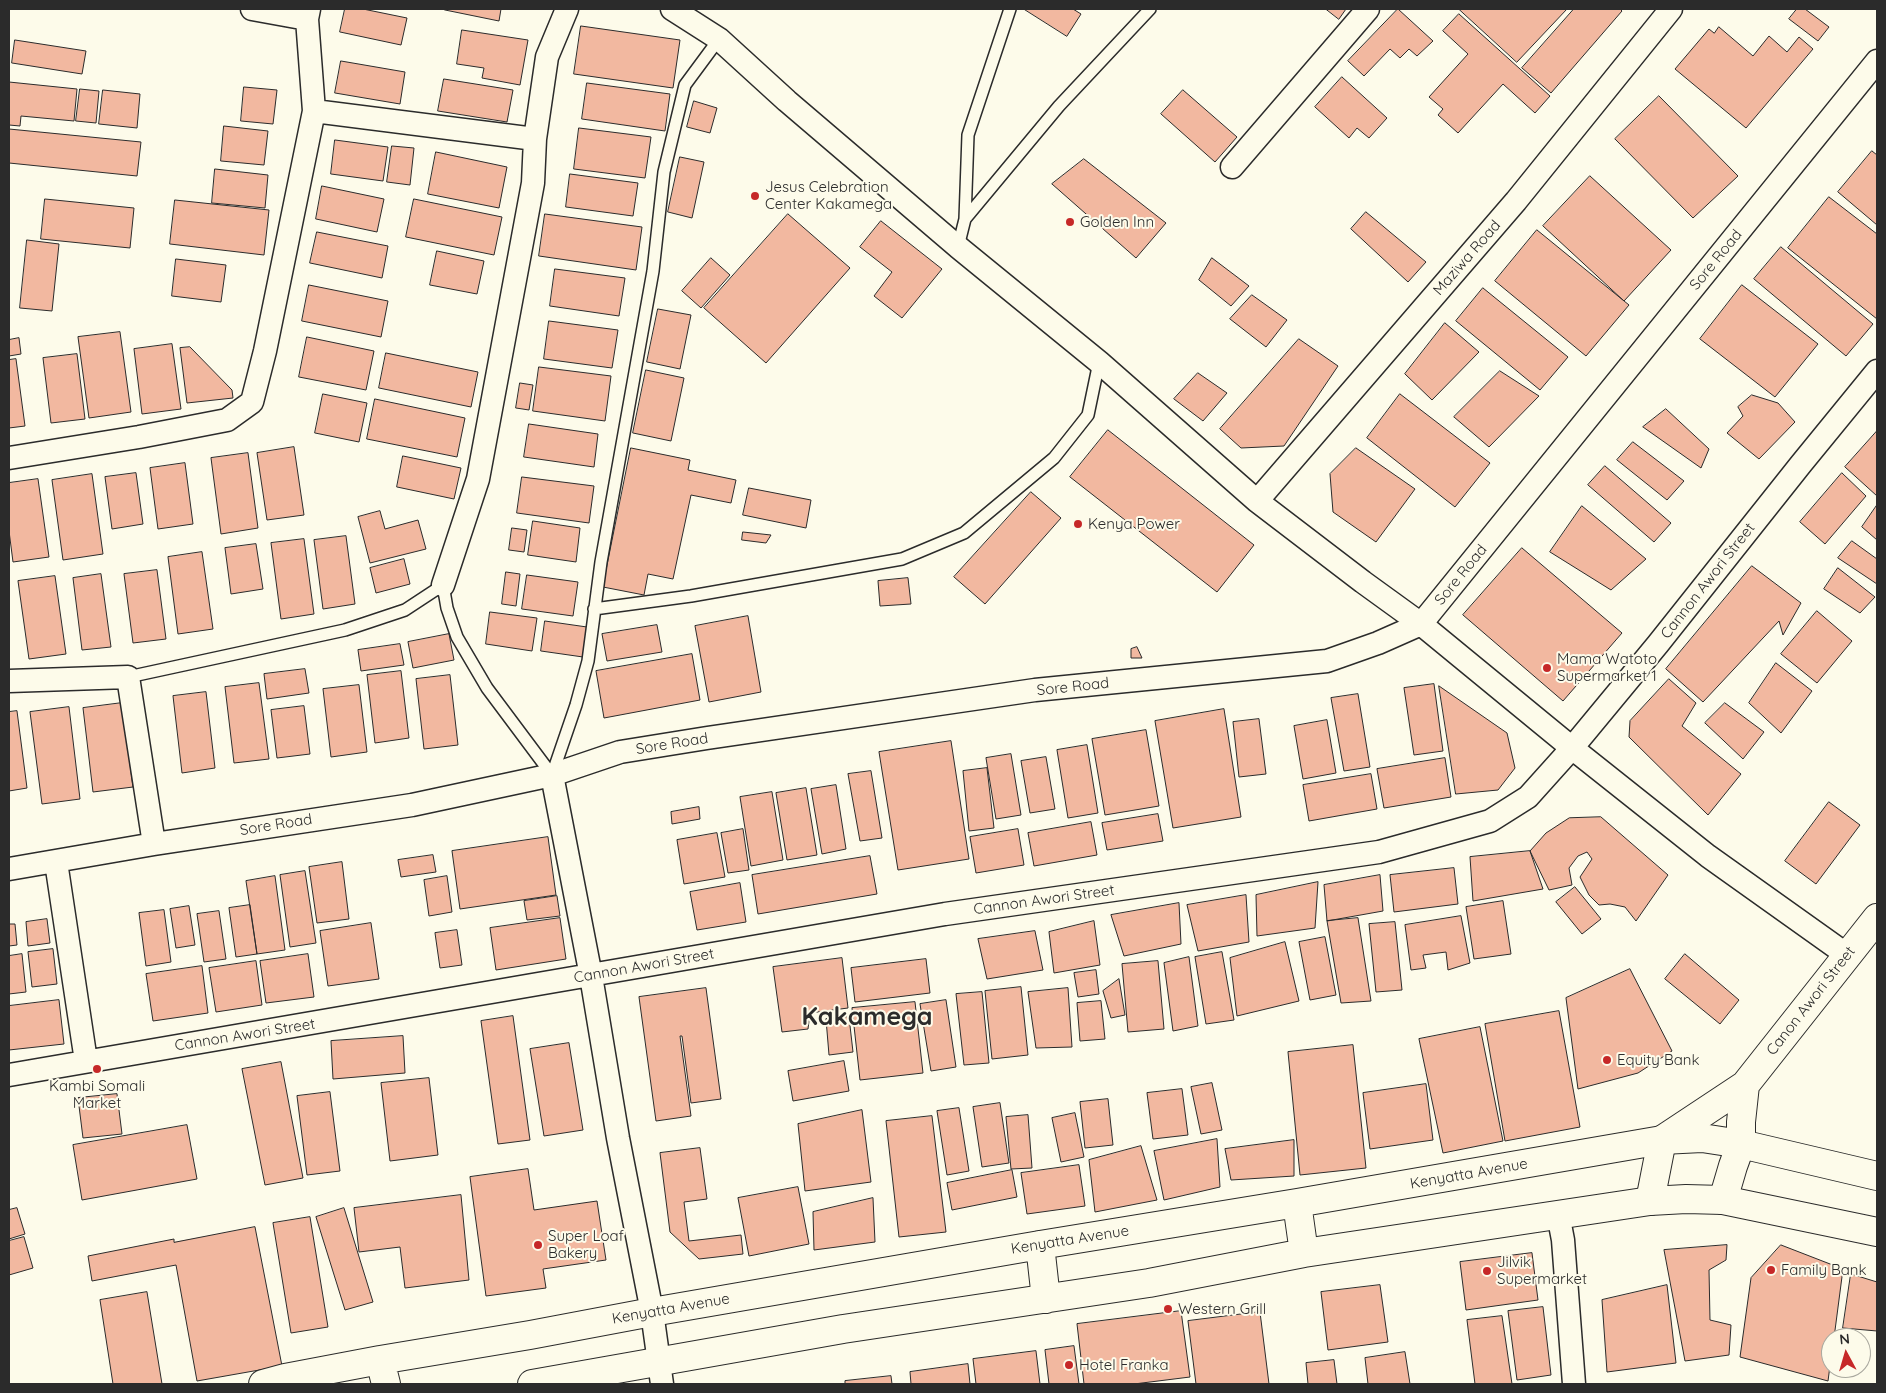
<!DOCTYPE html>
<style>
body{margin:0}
#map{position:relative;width:1886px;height:1393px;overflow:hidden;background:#fdfbea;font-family:Quicksand,sans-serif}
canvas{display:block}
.frame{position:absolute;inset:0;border:10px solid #2b2b2b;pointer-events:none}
.north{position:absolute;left:1821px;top:1328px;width:50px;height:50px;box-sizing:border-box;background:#fdfbea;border:1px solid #a9a89e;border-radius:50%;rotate:354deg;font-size:14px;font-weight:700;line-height:20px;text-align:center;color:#2b2b2b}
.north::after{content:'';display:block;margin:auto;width:18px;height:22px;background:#c62828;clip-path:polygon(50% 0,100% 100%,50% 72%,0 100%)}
</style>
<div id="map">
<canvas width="1886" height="1393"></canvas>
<div class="frame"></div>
<div class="north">N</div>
</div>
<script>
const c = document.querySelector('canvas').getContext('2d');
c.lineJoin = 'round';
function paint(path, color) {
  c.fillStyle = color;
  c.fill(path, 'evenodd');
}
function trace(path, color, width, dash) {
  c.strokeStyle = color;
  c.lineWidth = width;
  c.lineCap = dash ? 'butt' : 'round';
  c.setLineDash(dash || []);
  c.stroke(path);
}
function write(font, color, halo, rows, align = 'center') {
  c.font = font + ' Quicksand,sans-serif';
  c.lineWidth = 4;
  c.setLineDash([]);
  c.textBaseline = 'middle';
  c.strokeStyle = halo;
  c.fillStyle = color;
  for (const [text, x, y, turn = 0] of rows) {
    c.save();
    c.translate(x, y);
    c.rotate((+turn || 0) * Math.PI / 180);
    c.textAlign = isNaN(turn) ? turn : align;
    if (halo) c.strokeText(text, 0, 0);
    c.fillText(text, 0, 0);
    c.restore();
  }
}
const building = new Path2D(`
 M345,9H363L407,18L401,45L340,32Z
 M446,9H501L499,21L445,10Z
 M1024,9H1073L1081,14L1067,36Z
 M1326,9H1346L1339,19Z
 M1398,9L1433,41L1417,56L1409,49L1400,58L1390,49L1364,76L1348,61Z
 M1459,9H1567L1517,62Z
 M1574,9H1620L1622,11L1551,93L1522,68Z
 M1797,9H1805L1829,27L1818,41L1789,19Z
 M1459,14L1550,96L1535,113L1503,84L1458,133L1438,115L1443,109L1429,97L1468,54L1443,31Z
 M581,26L680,40L673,88L574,74Z
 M1719,27L1753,56L1769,36L1787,52L1799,37L1813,49L1746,128L1675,69L1709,29L1714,33Z
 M462,30L528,40L520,85L482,78L484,68L457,64Z
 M15,40L86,51L82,74L12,63Z
 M341,61L405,72L400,104L335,93Z
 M1342,77L1387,118L1369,138L1357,128L1349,138L1315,107Z
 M444,79L513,90L507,122L438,111Z
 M9,82L77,89L74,121L21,116L20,126L9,125Z
 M587,83L670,94L665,131L582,119Z
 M244,87L277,90L273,124L241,121Z
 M80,89L99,91L96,123L76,121Z
 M103,90L140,94L137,128L99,124Z
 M1183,90L1237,137L1215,162L1161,114Z
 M1659,96L1738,176L1693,218L1615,139Z
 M694,101L717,108L710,133L687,127Z
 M224,126L268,131L264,165L221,161Z
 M579,128L651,137L645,178L574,169Z
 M9,129L141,142L137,176L9,163Z
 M335,140L388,147L383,181L331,174Z
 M392,146L414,148L410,185L387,182Z
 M1872,151L1877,155V225L1838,192Z
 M436,152L507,167L499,208L428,194Z
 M680,157L704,162L692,218L668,212Z
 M1084,159L1166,223L1136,258L1052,184Z
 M215,169L268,175L265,208L212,203Z
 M570,174L638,183L633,216L566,207Z
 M1590,176L1671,250L1624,301L1543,226Z
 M322,186L384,199L377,232L316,219Z
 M1829,197L1877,234V319L1788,248Z
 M45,199L134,208L130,248L41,239Z
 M414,199L502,217L494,255L406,237Z
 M175,200L269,210L264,255L170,244Z
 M1366,212L1426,262L1408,282L1351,229Z
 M545,214L642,227L636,270L539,256Z
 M788,214L850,268L766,363L704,308Z
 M881,221L942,269L902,318L874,296L892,272L860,247Z
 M1537,230L1629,305L1586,356L1495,281Z
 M317,232L388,246L382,278L310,263Z
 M27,240L59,244L52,311L20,308Z
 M1781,247L1873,324L1846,356L1754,279Z
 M437,251L484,261L477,294L430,285Z
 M711,258L730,275L701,308L682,291Z
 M1212,258L1249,286L1231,306L1199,280Z
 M176,259L226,265L221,302L172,296Z
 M555,269L625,278L619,316L550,306Z
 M309,285L388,301L381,337L302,321Z
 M1742,285L1818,344L1775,397L1700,339Z
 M1483,288L1568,357L1540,390L1456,321Z
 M1252,295L1287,320L1266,347L1230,319Z
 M658,309L691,315L680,369L647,362Z
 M549,321L618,330L612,368L544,359Z
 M1445,323L1479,352L1432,400L1405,374Z
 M120,332L131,412L89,418L78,337Z
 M307,337L374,351L366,390L299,377Z
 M19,338L21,354L9,356V340Z
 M1299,339L1338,366L1284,446L1241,448L1220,429Z
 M172,344L181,409L142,414L134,349Z
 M190,347L232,390L233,398L187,403L180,348Z
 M386,353L478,372L471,407L379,388Z
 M77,354L85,419L51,423L43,358Z
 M16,359L25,426L9,428V360Z
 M539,367L611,376L605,421L533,411Z
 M646,370L684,378L671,441L633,433Z
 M1500,371L1539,396L1489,447L1454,417Z
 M1198,373L1227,393L1203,421L1174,399Z
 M520,383L533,385L529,410L516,408Z
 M323,394L367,403L359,442L315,433Z
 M1400,394L1490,463L1455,507L1367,438Z
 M1752,395L1778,403L1795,422L1759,459L1727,433L1743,416L1738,407Z
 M375,399L465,418L457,457L367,439Z
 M1666,409L1709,449L1701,468L1643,427Z
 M529,424L598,434L594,467L524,457Z
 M1108,430L1254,545L1217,592L1070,477Z
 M1877,431V496L1845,467Z
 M1633,442L1684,481L1667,500L1617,460Z
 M294,447L304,515L267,520L257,453Z
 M631,448L690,460L688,470L736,480L731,503L691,495L673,579L648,574L644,595L603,587Z
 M1356,448L1415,489L1376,542L1333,512L1330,474Z
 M248,453L258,528L221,534L211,458Z
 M403,456L461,468L454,499L397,487Z
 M185,463L193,524L158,529L150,468Z
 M1605,466L1671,523L1654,542L1588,485Z
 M136,473L143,524L112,529L105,477Z
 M1842,473L1866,496L1825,544L1800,522Z
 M92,474L103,554L63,560L52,480Z
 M522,477L594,486L589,523L517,513Z
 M38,479L49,557L13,562L9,531V483Z
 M749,488L811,500L806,528L743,515Z
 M1031,492L1061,518L985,604L954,577Z
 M1877,505V540L1862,527Z
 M1582,506L1646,559L1611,590L1550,552Z
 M380,511L385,529L418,520L426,549L370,563L358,517Z
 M533,521L580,528L576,562L528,555Z
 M512,528L527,530L524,552L509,550Z
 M743,532L771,535L766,543L742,540Z
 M346,536L355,604L323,609L314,540Z
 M304,539L314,614L281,619L271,543Z
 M1852,541L1877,559V584L1838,558Z
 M256,544L263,589L231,594L225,548Z
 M1522,548L1622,633L1563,701L1463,615Z
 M202,552L213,629L178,634L168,557Z
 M404,559L410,584L376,593L370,568Z
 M1752,566L1801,603L1783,635L1779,621L1703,702L1666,669Z
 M1838,568L1875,597L1860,613L1824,589Z
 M157,570L166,639L133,643L124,574Z
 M506,572L520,574L516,606L502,604Z
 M101,574L111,647L82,650L73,578Z
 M527,575L578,582L573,616L522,609Z
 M55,576L66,654L29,659L18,581Z
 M908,578L911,604L880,606L878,581Z
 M1817,611L1852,641L1817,683L1781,654Z
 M490,612L537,618L532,651L486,644Z
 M748,616L761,692L709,702L695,626Z
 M545,621L587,627L583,657L541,651Z
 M657,625L662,652L607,661L602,634Z
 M449,634L454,660L413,668L408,642Z
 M400,644L404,665L361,671L358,650Z
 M1137,647L1142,658H1131V649Z
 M692,654L700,700L604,718L596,671Z
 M1776,663L1812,691L1781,733L1749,703Z
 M305,669L309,693L267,699L264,674Z
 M401,671L409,738L375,743L367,675Z
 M450,675L458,745L424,749L416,679Z
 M1669,679L1696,703L1682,726L1741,774L1708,815L1629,737L1630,721Z
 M259,683L269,759L234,763L225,687Z
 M1434,684L1443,751L1414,755L1404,688Z
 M359,685L367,752L331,757L323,689Z
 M1439,686L1507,733L1515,768L1498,790L1456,794Z
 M206,692L215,768L182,773L173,696Z
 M1358,694L1370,767L1344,771L1331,698Z
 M122,703L133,787L93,792L83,708Z
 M1725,703L1764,732L1743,759L1705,723Z
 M304,706L310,754L277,758L271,710Z
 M69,707L80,799L42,804L30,712Z
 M1224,709L1241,817L1173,828L1155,721Z
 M17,711L27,788L9,791V712Z
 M1259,719L1266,774L1239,777L1233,722Z
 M1327,720L1336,773L1303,779L1294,726Z
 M1146,730L1159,806L1105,815L1092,739Z
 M951,741L969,859L898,870L879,752Z
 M1087,745L1098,813L1068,818L1057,750Z
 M1011,754L1021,815L996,819L986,758Z
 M1046,757L1055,809L1030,813L1021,761Z
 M1445,758L1451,797L1384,808L1377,769Z
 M987,768L994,828L969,831L963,771Z
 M871,771L882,838L860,841L848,774Z
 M1371,774L1377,809L1309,821L1303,785Z
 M836,785L846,849L822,854L811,789Z
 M806,788L817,855L787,860L776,793Z
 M772,792L783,860L751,866L740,797Z
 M1829,802L1860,825L1816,884L1785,861Z
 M699,807L700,819L672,824L671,812Z
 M1158,814L1163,841L1107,850L1102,823Z
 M1601,817L1668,875L1636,921L1625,907L1610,904L1599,905L1589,895L1580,877L1592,859L1587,852L1578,856L1569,868L1572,885L1549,890L1530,851L1546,833L1569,818Z
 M1091,822L1097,855L1034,866L1028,833Z
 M743,829L749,870L728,873L721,833Z
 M1018,829L1024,865L976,873L970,837Z
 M717,833L725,877L684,884L677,840Z
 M548,837L556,895L460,909L452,851Z
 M1530,851L1543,889L1473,901L1470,857Z
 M433,855L436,872L401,877L398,860Z
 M870,856L877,894L758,914L752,875Z
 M342,862L349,919L317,923L309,867Z
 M1454,868L1458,904L1394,912L1390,875Z
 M305,871L316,943L290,947L280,875Z
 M1380,875L1383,911L1327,921L1324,885Z
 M275,876L285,950L257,954L246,881Z
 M447,876L452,912L429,916L424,880Z
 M1318,882L1315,928L1257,936L1256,895Z
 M740,883L746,922L697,930L690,892Z
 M1575,887L1601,919L1582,934L1556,902Z
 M1246,895L1249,942L1198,951L1187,905Z
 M557,896L560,916L527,920L524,901Z
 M1503,901L1511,954L1474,959L1466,907Z
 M1179,903L1181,944L1124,956L1111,915Z
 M250,905L257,954L236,957L229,908Z
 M189,906L195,945L176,948L170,909Z
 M164,910L171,962L146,966L139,913Z
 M219,911L226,959L204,962L197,914Z
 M1461,916L1470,963L1448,970L1446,952L1423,955L1426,968L1411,970L1405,925Z
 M560,918L566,959L496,970L490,928Z
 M1358,918L1371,1001L1341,1003L1327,921Z
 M47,919L50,943L28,946L26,922Z
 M1094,921L1100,965L1054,973L1049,932Z
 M1395,922L1402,990L1376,992L1369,924Z
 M371,923L379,979L328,986L320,931Z
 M9,924H15L17,945L9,946Z
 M457,930L462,965L440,968L435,933Z
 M1035,931L1043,970L987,979L978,939Z
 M1325,937L1336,995L1310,1000L1299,942Z
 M1285,942L1299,1001L1237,1016L1230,958Z
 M53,949L57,984L32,987L28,952Z
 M1222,952L1234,1020L1206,1024L1195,957Z
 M22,954L26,992L9,994V956Z
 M308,954L314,997L266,1003L260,961Z
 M1685,954L1739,1000L1720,1024L1665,979Z
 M1189,957L1198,1026L1173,1031L1164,963Z
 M842,958L848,1008L810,1013L808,1029L782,1032L773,967Z
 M926,959L930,993L855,1002L851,968Z
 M256,961L262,1005L216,1012L209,968Z
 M1158,961L1164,1029L1128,1032L1122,964Z
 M202,966L208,1013L153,1021L146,974Z
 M1630,969L1672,1051L1638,1073L1578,1089L1566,998Z
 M1096,970L1099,994L1078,997L1074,973Z
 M1119,979L1125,1015L1111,1018L1103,991Z
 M1021,987L1028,1055L992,1059L985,991Z
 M706,988L721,1099L691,1103L682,1036H680L691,1116L656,1121L639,997Z
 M1068,988L1072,1047L1036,1048L1028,992Z
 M982,992L989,1063L964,1065L956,994Z
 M59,1000L64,1044L9,1050V1006Z
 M946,1000L956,1067L931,1071L920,1004Z
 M1101,1001L1105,1039L1080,1041L1077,1003Z
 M915,1002L923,1073L860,1080L852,1008Z
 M1559,1011L1580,1127L1505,1141L1485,1024Z
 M513,1016L530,1140L498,1144L481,1021Z
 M849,1017L853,1052L829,1055L826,1019Z
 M1480,1027L1503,1141L1443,1153L1419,1039Z
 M403,1036L405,1073L333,1079L331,1041Z
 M569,1043L583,1130L544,1136L530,1049Z
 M1353,1045L1366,1168L1300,1175L1288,1052Z
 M844,1061L849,1091L793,1101L788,1071Z
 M281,1062L303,1178L265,1185L242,1069Z
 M429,1078L438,1155L390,1161L381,1083Z
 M1212,1083L1222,1130L1201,1134L1191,1087Z
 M1426,1084L1433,1140L1370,1149L1363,1093Z
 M1182,1089L1188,1135L1153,1139L1147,1093Z
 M330,1092L340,1171L307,1175L297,1096Z
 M117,1094L122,1134L83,1138L78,1098Z
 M1108,1099L1113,1145L1085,1148L1080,1102Z
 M1000,1103L1009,1163L982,1167L973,1107Z
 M959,1108L969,1171L947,1175L937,1111Z
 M862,1110L871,1182L805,1191L798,1124Z
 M1075,1113L1084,1157L1061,1162L1052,1118Z
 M1028,1115L1032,1168L1011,1169L1006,1117Z
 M932,1116L946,1232L899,1237L886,1121Z
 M187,1125L197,1179L82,1200L73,1145Z
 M1217,1139L1220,1187L1164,1200L1154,1151Z
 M1294,1140V1176L1231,1180L1225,1149Z
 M1141,1146L1157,1200L1095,1212L1089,1160Z
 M700,1148L707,1199L684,1202L689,1241L741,1235L743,1254L699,1259L670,1232L660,1153Z
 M1079,1165L1085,1206L1027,1214L1021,1173Z
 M528,1169L534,1210L597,1201L606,1260L543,1269L546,1288L486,1296L470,1177Z
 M1012,1170L1017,1197L952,1210L947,1183Z
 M798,1187L809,1244L749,1256L738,1198Z
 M461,1195L469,1280L405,1288L400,1247L359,1252L354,1208Z
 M873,1198L875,1242L814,1250L813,1212Z
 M17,1208L25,1234L9,1239V1210Z
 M344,1208L373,1302L345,1310L316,1217Z
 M310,1217L328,1327L291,1333L273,1223Z
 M255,1227L282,1366L197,1381L176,1265L92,1281L88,1256L174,1239V1242Z
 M24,1237L33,1268L9,1275V1241Z
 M1727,1245L1726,1260L1709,1270L1710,1320L1731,1325L1729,1355L1685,1361L1664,1250Z
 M1781,1245L1843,1269L1834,1338H1831V1358L1828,1381L1740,1357L1751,1278Z
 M1532,1253L1538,1300L1466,1310L1460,1262Z
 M1851,1274L1877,1282V1331L1843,1328Z
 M1380,1285L1388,1342L1328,1350L1321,1292Z
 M1667,1285L1676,1363L1607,1372L1602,1300Z
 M147,1292L162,1384H113L100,1300Z
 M1543,1307L1551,1375L1517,1380L1508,1311Z
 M1181,1311L1190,1377L1134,1384H1084L1077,1324Z
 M1260,1312L1269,1384H1196L1188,1321Z
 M1502,1316L1512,1384H1475L1467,1320Z
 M1074,1346L1079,1384H1049L1045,1350Z
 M1036,1351L1040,1384H976L973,1359Z
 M1405,1352L1410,1384H1368L1365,1358Z
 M1334,1360L1337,1384H1308L1306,1363Z
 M968,1364L970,1384H911L910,1372Z
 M891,1376L892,1384H845V1381Z`);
paint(building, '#f2b8a0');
trace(building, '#2b2b2b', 1);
const service = new Path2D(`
 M965,219L968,135L1010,9
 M958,247L965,219L1059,106L1150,9
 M594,609L691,596L902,559L964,533L1054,458L1088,415L1099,362
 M128,677L345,630L405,610L443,585L447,608L457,637L487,688L552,775
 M552,775L576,705L588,661L601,562L653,271L664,172L685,85L719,39`);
const minor = new Path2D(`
 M252,9L307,19
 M672,9L719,39L787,101L958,247L1099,362L1257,501L1363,582L1421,624L1572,748L1708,856L1847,955
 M314,111L535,139
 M1232,167L1368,9
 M9,458L139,437L227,420L252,402L265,351L314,111L307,19L309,9
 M1257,501L1516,201L1671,9
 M443,585L478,479L533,183L535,139L547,57L567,9
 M9,681L128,677L154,844
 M552,775L591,976L618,1138L652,1312L662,1384
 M56,862L86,1061
 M9,869L154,844L412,805L552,775L620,752L707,738L1035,690L1327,661L1378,643L1421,624L1877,61
 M9,1075L945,914L1379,852L1490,821L1528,797L1572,748L1658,644L1801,464L1877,371
 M1558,1214L1563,1240L1574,1384`);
const primary = new Path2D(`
 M1723,1200L1733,1166L1741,1144V1122L1745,1085
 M1650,1201L1662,1140L1745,1085L1877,918`);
const trunk = new Path2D(`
 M1297,1203L1304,1253
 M1040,1245L1046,1299
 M380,1360L386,1384
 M263,1384L285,1378L380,1360L530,1335L652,1312L1040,1245L1297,1203L1662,1140L1702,1138L1741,1144L1877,1176
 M532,1384L843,1329L1149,1283L1304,1253L1650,1201L1686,1199L1723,1200L1877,1232`);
trace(service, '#2b2b2b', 14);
trace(minor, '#2b2b2b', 25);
trace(primary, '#2b2b2b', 30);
trace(trunk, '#2b2b2b', 30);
trace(service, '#fdfbea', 11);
trace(minor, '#fdfbea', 22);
trace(primary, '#fdfbea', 28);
trace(trunk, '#fdfbea', 28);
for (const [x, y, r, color] of [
 [755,196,5,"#c62828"],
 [1070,222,5,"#c62828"],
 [1078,524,5,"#c62828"],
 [1547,668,5,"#c62828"],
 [1607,1060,5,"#c62828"],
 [97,1069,5,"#c62828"],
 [538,1245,5,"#c62828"],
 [1771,1270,5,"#c62828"],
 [1487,1271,5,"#c62828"],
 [1168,1309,5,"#c62828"],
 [1069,1365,5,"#c62828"]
]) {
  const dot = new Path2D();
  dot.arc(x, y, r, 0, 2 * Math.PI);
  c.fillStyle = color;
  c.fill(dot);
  trace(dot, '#fdfbea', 2);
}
write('15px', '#2b2b2b', '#fdfbea', [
 ["Jesus Celebration",765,187],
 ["Center Kakamega",765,204],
 ["Golden Inn",1080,222],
 ["Kenya Power",1088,524],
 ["Mama Watoto",1557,659],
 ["Supermarket 1",1557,676],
 ["Equity Bank",1617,1060],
 ["Kambi Somali",97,1086,"center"],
 ["Market",97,1103,"center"],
 ["Super Loaf",548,1236],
 ["Bakery",548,1253],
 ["Jilvik",1497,1262],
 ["Supermarket",1497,1279],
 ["Family Bank",1781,1270],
 ["Western Grill",1178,1309],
 ["Hotel Franka",1079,1365]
], 'left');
write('15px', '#2b2b2b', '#fdfbea', [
 ["Maziwa Road",1467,258,-49],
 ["Sore Road",1716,260,-51],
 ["Sore Road",1461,575,-51],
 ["Cannon Awori Street",1708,581,-52],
 ["Sore Road",1073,687,-6],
 ["Sore Road",672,744,-9],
 ["Sore Road",276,825,-9],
 ["Cannon Awori Street",1044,900,-8],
 ["Cannon Awori Street",644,966,-10],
 ["Canon Awori Street",1811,1001,-52],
 ["Cannon Awori Street",245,1035,-9],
 ["Kenyatta Avenue",1469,1174,-10],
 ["Kenyatta Avenue",1070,1240,-9],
 ["Kenyatta Avenue",671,1309,-10]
]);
write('bold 25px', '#2b2b2b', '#fdfbea', [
 ["Kakamega",867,1017]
]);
</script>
